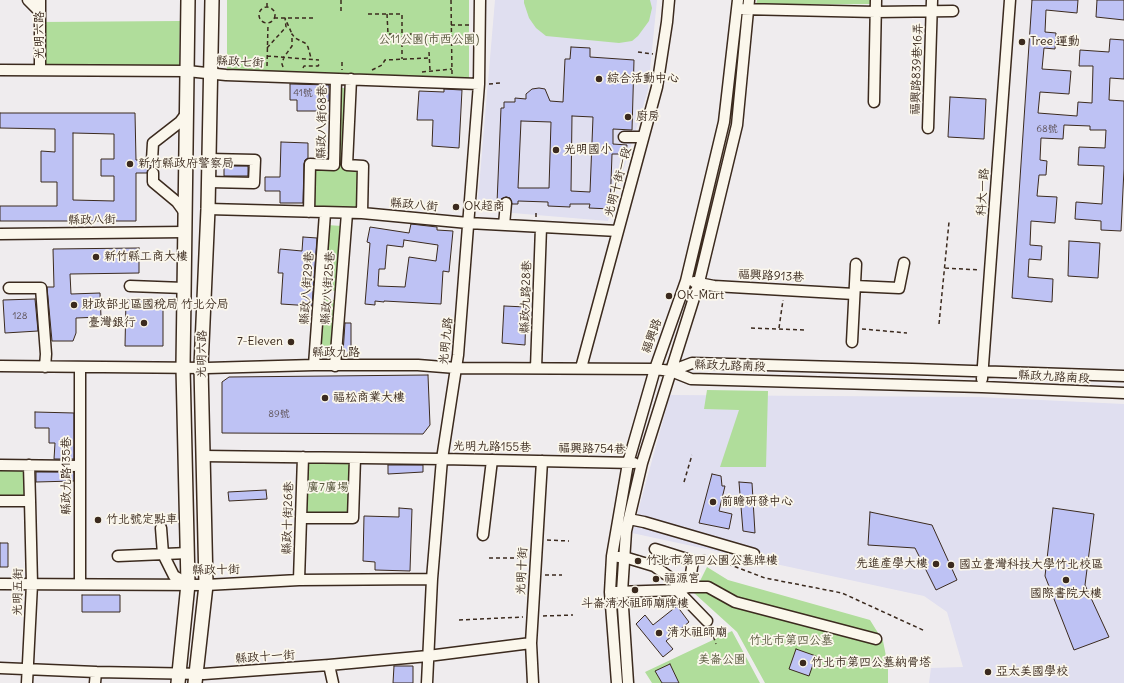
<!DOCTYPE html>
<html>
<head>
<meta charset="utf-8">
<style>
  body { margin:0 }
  canvas { display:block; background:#efecee }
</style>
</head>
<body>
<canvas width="1124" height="683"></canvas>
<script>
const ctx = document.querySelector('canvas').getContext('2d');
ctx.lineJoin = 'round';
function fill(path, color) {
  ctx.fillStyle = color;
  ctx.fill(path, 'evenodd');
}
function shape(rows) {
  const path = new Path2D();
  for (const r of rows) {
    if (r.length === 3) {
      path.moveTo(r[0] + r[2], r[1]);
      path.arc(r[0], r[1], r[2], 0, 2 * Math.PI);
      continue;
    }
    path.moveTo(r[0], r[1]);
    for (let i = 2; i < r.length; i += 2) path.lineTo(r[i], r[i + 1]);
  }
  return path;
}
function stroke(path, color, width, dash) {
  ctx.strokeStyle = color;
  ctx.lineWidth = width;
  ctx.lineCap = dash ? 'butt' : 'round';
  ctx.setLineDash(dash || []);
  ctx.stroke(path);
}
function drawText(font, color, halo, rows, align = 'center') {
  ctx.font = font + ' Delius,"LXGW WenKai TC",sans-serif';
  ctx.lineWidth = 3.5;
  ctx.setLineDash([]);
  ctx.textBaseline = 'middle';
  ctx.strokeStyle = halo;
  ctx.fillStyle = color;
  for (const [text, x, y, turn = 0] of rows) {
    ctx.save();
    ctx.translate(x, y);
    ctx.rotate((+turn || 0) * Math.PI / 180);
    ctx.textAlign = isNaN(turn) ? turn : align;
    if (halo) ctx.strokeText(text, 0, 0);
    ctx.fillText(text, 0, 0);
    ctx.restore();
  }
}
fill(shape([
  [495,0,657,0,648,90,608,221,477,210],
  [670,395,979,397,1124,404,1124,683,929,683,931,668,963,667,947,612,924,596,632,533]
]), '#e0dff0');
fill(shape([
  [227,0,469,0,469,81,227,72],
  [524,0,650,0,652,8,649,21,638,36,632,41,619,43,546,36,536,28,529,18,524,3],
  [757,0,870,0,870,4,756,5],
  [180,21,179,71,40,70,40,22],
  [339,88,348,88,345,169,358,170,357,210,312,208,314,169,336,170],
  [327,225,342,226,337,291,322,290],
  [322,299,334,300,331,354,319,353],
  [707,390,768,391,766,467,720,467,739,410,704,409],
  [303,457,355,458,353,518,302,518],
  [0,465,29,465,30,501,0,501],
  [707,567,728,580,870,620,883,641,888,666,888,683,765,683,737,632,694,593],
  [732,631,760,683,652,683,645,672]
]), '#b0dd9b');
const building = shape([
  [1032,0,1078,0,1077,13,1046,10,1045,32,1056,33,1055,49,1044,48,1042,69,1071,71,1069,94,1040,92,1038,113,1077,116,1078,102,1092,103,1093,66,1079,66,1080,50,1109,52,1110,39,1124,40,1124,79,1110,78,1109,100,1124,101,1124,169,1121,231,1101,230,1101,221,1075,219,1076,202,1102,204,1104,166,1078,165,1079,147,1105,148,1106,130,1090,130,1090,126,1064,125,1063,139,1041,138,1040,160,1047,161,1046,175,1039,175,1037,196,1057,197,1055,223,1031,221,1030,245,1042,246,1041,260,1029,259,1028,277,1053,279,1052,302,1012,298,1032,0],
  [1097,0,1124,0,1124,20,1096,17,1097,0],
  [571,47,590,48,590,57,634,60,632,130,613,129,613,144,627,145,626,154,612,154,610,209,589,208,590,204,570,204,570,207,548,206,548,202,518,201,518,204,512,204,510,198,506,197,501,199,499,203,497,203,501,108,504,108,504,102,515,102,515,98,526,99,526,94,532,89,539,88,545,89,550,101,563,102,565,59,570,59,571,47],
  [572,116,593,117,590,192,571,191,572,116],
  [521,121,551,122,549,188,518,188,521,121],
  [290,84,329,85,329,101,319,100,319,111,297,111,297,100,290,100,290,84],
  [444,89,462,90,459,148,432,146,433,120,417,120,419,91,444,92,444,89],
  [950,97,986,99,984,139,948,137,950,97],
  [0,113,135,113,136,160,146,160,148,165,151,166,155,166,158,162,158,169,153,167,149,168,147,173,136,173,136,221,0,221,0,206,57,206,57,182,41,182,41,151,55,152,55,129,0,128,0,113],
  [73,133,114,134,114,159,101,159,101,176,114,176,114,201,73,200,73,133],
  [281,142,308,143,308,158,305,160,304,164,303,203,280,203,280,191,265,191,265,177,280,177,281,142],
  [224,166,248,166,248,176,224,176,224,166],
  [411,224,437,227,437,230,453,231,449,272,443,271,441,304,384,301,384,302,375,301,375,305,365,304,370,243,367,242,370,227,409,233,411,224],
  [404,240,438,245,436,261,409,257,405,287,378,286,379,269,385,269,387,245,403,247,404,240],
  [303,237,317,238,312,306,281,304,283,273,278,273,280,249,302,251,303,237],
  [1069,241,1100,243,1098,278,1068,276,1069,241],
  [139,248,139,273,70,274,71,294,100,293,101,317,76,318,76,333,73,341,52,341,47,287,54,287,53,249,139,248],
  [35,299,38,331,5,333,3,300,35,299],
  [126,300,163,300,163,346,125,346,126,300],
  [504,306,526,307,525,345,502,343,504,306],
  [345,323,351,323,351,353,343,353,345,323],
  [428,375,430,425,423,434,222,433,222,382,229,377,428,375],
  [35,412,74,413,74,459,54,459,55,443,49,443,49,428,35,428,35,412],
  [388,465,423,465,423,472,388,474,388,465],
  [36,472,74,472,74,481,36,482,36,472],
  [712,474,721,476,722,486,725,486,719,511,732,514,729,529,699,523,712,474],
  [739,482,752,483,755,533,743,531,739,482],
  [266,490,267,499,229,501,228,492,266,490],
  [399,508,412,509,410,571,375,570,375,562,363,561,364,516,399,517,399,508],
  [1053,508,1094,514,1085,585,1109,637,1074,650,1045,576,1053,508],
  [870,512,932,525,957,580,936,590,915,548,868,545,870,512],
  [0,543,8,543,8,567,0,567,0,543],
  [82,595,120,595,120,612,82,612,82,595],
  [677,606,689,622,666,641,673,649,663,657,636,624,645,615,653,625,677,606],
  [796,649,816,656,809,676,789,669,796,649],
  [670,664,679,683,662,683,655,671,670,664],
  [394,666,413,666,413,683,393,683,394,666]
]);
fill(building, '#bec2f4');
stroke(building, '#3b2a1e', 1);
const minor = shape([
  [28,0,40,12],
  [40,0,40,70],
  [742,9,876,12,953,11],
  [0,70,187,71,226,75,479,84],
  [351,79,347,165,363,166,362,213],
  [874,102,876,0],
  [928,128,932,0],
  [624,137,643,137],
  [152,160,153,143,180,122,186,114],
  [153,173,153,182,177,202,185,213],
  [209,182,254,183,255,160,209,159],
  [208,209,362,213,468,223,618,231],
  [309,212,310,164,334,165,336,79],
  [504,225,506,203],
  [0,234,185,232],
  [694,282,714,286,854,294],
  [130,286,184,288],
  [855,286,899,288,904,263],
  [9,288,41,288,46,354,45,367],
  [852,342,856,264],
  [314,365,325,213],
  [0,366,207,368,314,365,418,365,456,368,655,369,671,371,691,379,982,387,1124,393],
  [335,366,347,213],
  [80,367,80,584],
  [536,368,541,227],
  [581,368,657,87,667,22,669,0],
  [671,371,692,363,912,369,1124,376],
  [982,379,1010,0],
  [203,456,442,459,634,463],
  [0,465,80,466],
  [29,465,30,501],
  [0,501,30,501,32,584,27,683],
  [302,518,353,518,355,458],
  [629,519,644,522,754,554],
  [161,528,163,554,174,576,187,583],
  [483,535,492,460],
  [655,549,693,561,689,587,677,590,707,621],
  [118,556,188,553],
  [299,580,303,457],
  [0,584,206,585,299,580,432,579],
  [689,587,708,587,735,602,876,639],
  [616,592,677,590,675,581,654,566,624,557,618,557],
  [329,665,333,683],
  [0,668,96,672,204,674,329,665,428,656,531,643],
  [95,683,96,672],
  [427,683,432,579,442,459,458,355,479,84,480,0],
  [533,683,531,643,542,461],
  [617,683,610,592,612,556,628,463,655,369,686,281,724,122,738,0],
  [628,683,622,592,626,531,642,463,699,282,737,125,749,0]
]);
const major = shape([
  [178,683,188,584,183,367,188,0],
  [195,683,206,585,201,367,208,209,212,0]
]);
stroke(minor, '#3b2a1e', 13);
stroke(major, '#3b2a1e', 16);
stroke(shape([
  [341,0,341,11],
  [451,0,452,74],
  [267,15,8],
  [267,7,267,0],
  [368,14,402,14,402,59],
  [387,14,388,34,412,34],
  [274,18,316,18],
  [451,25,469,25],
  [267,48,286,27,285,18,292,34],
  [429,52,430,70],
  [638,52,653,54],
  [267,56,319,60],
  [342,62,342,70],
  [267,66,268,24],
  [283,67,282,64,284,57,292,46,292,34,295,38,305,43,308,47,311,58],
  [303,68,304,66,318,66,320,63],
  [372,70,382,65,385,60,429,58],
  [422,72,452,69],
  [489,84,500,83],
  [160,167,174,166],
  [536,217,536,213],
  [945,268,980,270],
  [939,324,949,222],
  [751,328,806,330],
  [779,328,783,300],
  [862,329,907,333],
  [684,482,692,455],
  [547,540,569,541],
  [702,556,704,555,765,578,842,593,925,631],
  [489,558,526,558],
  [545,575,562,575],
  [543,616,573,615],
  [459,620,523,617],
  [711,630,716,644]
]), '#3b2a1e', 1.5, [4, 3]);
stroke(minor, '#fbf7ec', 10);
stroke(major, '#fbf7ec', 13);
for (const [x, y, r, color] of [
  [1022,42,4,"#3b2a1e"],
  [599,79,4,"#3b2a1e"],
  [628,117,4,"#3b2a1e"],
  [556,150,4,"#3b2a1e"],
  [130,164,4,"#3b2a1e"],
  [456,207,4,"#3b2a1e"],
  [96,257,4,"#3b2a1e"],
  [669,296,4,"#3b2a1e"],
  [74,305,4,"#3b2a1e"],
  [144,323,4,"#3b2a1e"],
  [291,342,4,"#3b2a1e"],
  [325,398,4,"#3b2a1e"],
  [713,502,4,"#3b2a1e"],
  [98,520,4,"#3b2a1e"],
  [638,561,4,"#3b2a1e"],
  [936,564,4,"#3b2a1e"],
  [951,565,4,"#3b2a1e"],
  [656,579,4,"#3b2a1e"],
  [1066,580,4,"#3b2a1e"],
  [635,590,4,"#3b2a1e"],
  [659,633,4,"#3b2a1e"],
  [803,663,4,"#3b2a1e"],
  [988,672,4,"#3b2a1e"]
]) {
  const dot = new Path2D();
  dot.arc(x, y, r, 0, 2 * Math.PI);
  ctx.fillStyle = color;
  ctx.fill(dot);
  stroke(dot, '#fbf7ec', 1.5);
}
drawText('10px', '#5c5054', null, [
  ["41號",303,93],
  ["68號",1047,129],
  ["128",20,316],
  ["89號",279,414]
]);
drawText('12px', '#3b2a1e', '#fbf7ec', [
  ["光明六路",40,35,-90],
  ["縣政七街",240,62,3],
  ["福興路839巷16弄",917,69,-88],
  ["縣政八街68巷",322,122,-89],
  ["光明十街一段",618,182,-75],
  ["科大一路",983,192,-86],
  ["縣政八街",414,205,5],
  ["縣政八街",92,220,-1],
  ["福興路913巷",771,276,3],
  ["縣政八街29巷",307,288,-86],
  ["縣政八街25巷",328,288,-86],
  ["縣政九路28巷",526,297,-88],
  ["福興路",652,336,-70],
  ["光明九路",446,341,-84],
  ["縣政九路",336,353],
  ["光明六路",202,354,-89],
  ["縣政九路南段",730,366,2],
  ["縣政九路南段",1054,377,3],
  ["光明九路155巷",492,447,1],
  ["福興路754巷",592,449,1],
  ["縣政九路135巷",67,476,-90],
  ["縣政十街26巷",288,518,-88],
  ["縣政十街",216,570,-1],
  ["光明十街",522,571,-87],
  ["光明五街",18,592,-89],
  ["縣政十一街",265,657,-4]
]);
drawText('12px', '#58573d', '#fbf7ec', [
  ["公11公園(市西公園)",429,40],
  ["廣7廣場",328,488],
  ["竹北市第四公墓",791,641],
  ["美崙公園",722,660]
]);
drawText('12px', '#3b2a1e', '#fbf7ec', [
  ["Tree 運動",1030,42],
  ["綜合活動中心",607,79],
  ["廚房",636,117],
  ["光明國小",564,150],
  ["新竹縣政府警察局",138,164],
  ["OK超商",464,207],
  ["新竹縣工商大樓",104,257],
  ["OK-Mart",677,296],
  ["財政部北區國稅局 竹北分局",82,305],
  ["臺灣銀行",136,323,"right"],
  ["7-Eleven",283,342,"right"],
  ["福松商業大樓",333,398],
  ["前瞻研發中心",721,502],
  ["竹北號定點車",106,520],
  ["竹北市第四公園公墓牌樓",646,561],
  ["先進產學大樓",928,564,"right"],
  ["國立臺灣科技大學竹北校區",959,565],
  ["福源宮",664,579],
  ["國際書院大樓",1066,594,"center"],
  ["斗崙清水祖師廟牌樓",635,604,"center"],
  ["清水祖師廟",667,633],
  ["竹北市第四公墓納骨塔",811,663],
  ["亞太美國學校",996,672]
], 'left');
</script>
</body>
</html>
